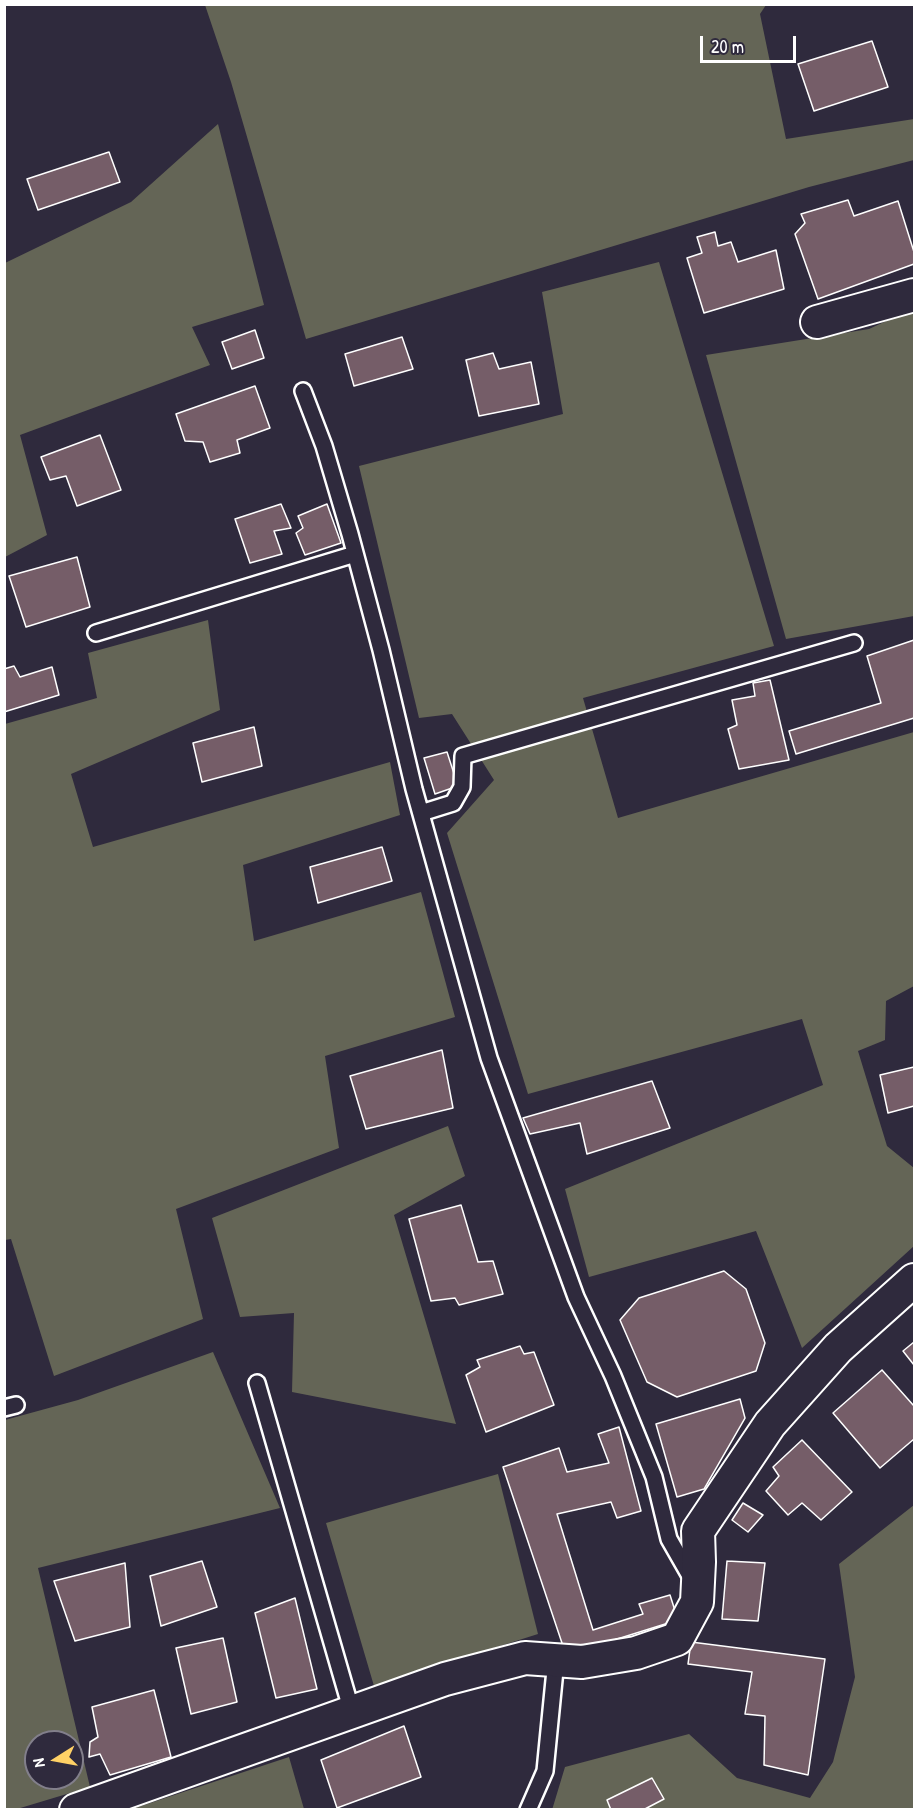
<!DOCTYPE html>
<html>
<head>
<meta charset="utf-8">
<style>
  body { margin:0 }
  #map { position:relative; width:919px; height:1814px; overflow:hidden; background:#2f2a3d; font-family:"Patrick Hand",sans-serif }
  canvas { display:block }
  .frame { position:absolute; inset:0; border:6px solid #fff; pointer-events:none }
  .north { position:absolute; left:24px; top:1730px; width:60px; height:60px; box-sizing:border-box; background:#2f2a3d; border:2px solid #827f8b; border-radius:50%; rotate:259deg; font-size:16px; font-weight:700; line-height:24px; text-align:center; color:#fff }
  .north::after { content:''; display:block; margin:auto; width:21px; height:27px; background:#ffd166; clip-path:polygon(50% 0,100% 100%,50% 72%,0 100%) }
  .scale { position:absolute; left:700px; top:36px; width:96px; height:27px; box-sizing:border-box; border:3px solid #fff; border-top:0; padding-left:8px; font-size:18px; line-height:21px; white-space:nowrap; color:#fff; -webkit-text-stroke:4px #2f2a3d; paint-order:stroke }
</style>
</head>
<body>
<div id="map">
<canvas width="919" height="1814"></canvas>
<div class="frame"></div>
<div class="north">N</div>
<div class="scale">20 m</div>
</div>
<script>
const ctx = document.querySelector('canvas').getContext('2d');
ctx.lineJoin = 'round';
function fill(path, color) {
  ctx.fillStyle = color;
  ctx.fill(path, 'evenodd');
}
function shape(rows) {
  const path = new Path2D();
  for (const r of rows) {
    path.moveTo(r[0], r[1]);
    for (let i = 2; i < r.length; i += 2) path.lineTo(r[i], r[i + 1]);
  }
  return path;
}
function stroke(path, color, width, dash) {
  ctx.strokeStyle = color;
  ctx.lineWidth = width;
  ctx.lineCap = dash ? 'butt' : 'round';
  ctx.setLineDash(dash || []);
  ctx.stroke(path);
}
fill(shape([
  [205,5,766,5,760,14,786,139,914,119,914,160,809,187,306,339,231,82],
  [218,124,264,305,192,327,210,365,20,435,47,535,5,557,5,263,131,202],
  [659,262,774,646,583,698,618,818,914,732,914,986,886,1001,885,1040,858,1051,887,1146,914,1168,914,1246,802,1348,756,1231,589,1277,565,1189,823,1085,802,1019,528,1094,447,833,494,780,452,714,419,718,359,466,563,414,542,292],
  [914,308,914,616,786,639,706,355,869,329],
  [208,620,220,710,71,774,93,847,390,762,400,815,243,865,254,941,421,892,455,1017,325,1056,339,1148,176,1209,203,1319,54,1376,11,1239,5,1240,5,724,97,698,88,653],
  [448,1126,465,1176,394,1215,456,1424,292,1392,294,1313,240,1317,212,1218],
  [213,1352,280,1508,38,1568,90,1787,17,1809,5,1809,5,1420,78,1400],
  [36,1742,72,1742,72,1778,36,1778],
  [498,1474,538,1634,374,1686,326,1523],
  [914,1505,914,1809,552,1810,565,1767,689,1734,737,1778,810,1798,833,1762,855,1677,839,1564],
  [289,1757,304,1809,132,1809]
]), '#646556');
const building = shape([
  [872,41,888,87,814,111,798,64,872,41],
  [109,152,120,182,38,210,27,179,109,152],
  [848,200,854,216,898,201,914,252,914,264,818,299,795,234,805,223,801,214,848,200],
  [715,232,718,246,731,242,738,262,776,250,784,289,704,313,687,258,702,253,697,237,715,232],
  [255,330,264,358,232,369,222,342,255,330],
  [402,337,413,369,354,386,345,354,402,337],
  [493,353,499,369,531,362,539,404,479,416,466,360,493,353],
  [255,386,270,428,237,440,240,453,210,462,203,442,185,441,176,414,255,386],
  [100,435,121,490,77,506,66,476,50,480,41,457,100,435],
  [281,504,291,528,274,531,282,554,250,563,235,519,281,504],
  [327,504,341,543,305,555,296,533,303,528,298,516,327,504],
  [77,557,90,607,26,627,9,576,77,557],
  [914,640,914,718,796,754,789,731,881,703,867,656,914,640],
  [14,666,20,677,52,667,59,695,4,712,4,669,14,666],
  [770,680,789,760,739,769,728,729,737,725,732,700,755,696,753,683,770,680],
  [254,727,262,766,202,782,193,743,254,727],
  [447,752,458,786,435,794,424,758,447,752],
  [382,847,392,881,318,903,310,867,382,847],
  [442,1050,453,1108,366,1129,350,1076,442,1050],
  [914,1067,914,1106,888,1113,880,1075,914,1067],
  [652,1081,670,1128,587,1154,580,1123,530,1134,523,1118,652,1081],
  [461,1205,478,1262,493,1261,503,1294,459,1305,455,1298,431,1301,409,1219,461,1205],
  [724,1271,746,1289,765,1343,756,1371,677,1397,647,1382,620,1320,639,1298,724,1271],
  [914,1342,914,1365,903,1351,914,1342],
  [520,1346,524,1354,534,1352,554,1405,486,1432,466,1375,480,1367,477,1360,520,1346],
  [882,1370,914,1406,914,1439,880,1468,833,1413,882,1370],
  [740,1399,745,1418,704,1489,677,1497,656,1424,740,1399],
  [619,1427,641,1511,617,1518,611,1502,557,1514,593,1630,643,1614,639,1604,670,1595,678,1620,566,1655,503,1467,559,1448,567,1472,609,1463,598,1434,619,1427],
  [802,1440,852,1492,821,1520,802,1503,788,1515,766,1491,779,1476,773,1467,802,1440],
  [743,1503,763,1515,748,1532,732,1520,743,1503],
  [202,1561,217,1607,161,1626,150,1576,202,1561],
  [727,1561,765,1563,758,1621,722,1619,727,1561],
  [125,1563,130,1627,75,1641,54,1581,125,1563],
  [295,1598,317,1689,276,1698,255,1613,295,1598],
  [223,1638,237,1702,191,1714,176,1648,223,1638],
  [691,1642,825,1659,808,1775,764,1765,765,1716,745,1714,752,1672,688,1664,691,1642],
  [154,1690,171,1757,110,1775,100,1754,89,1757,90,1742,98,1737,92,1707,154,1690],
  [404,1726,421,1777,337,1808,321,1760,404,1726],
  [652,1778,664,1799,643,1810,611,1810,607,1800,652,1778]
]);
fill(building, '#755d68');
stroke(building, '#fff', 1.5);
const service = shape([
  [303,391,324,446,350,534,381,650,414,789,489,1058,576,1297,613,1376,654,1477,669,1539,693,1581],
  [96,633,355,554],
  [421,813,453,803,462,787,463,756,854,643],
  [257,1383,352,1712],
  [4,1408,16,1405],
  [528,1810,545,1771,556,1660]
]);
const minor = shape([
  [817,322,914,295],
  [76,1810,445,1679,525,1658,582,1662,636,1653,677,1639,697,1602,699,1562,698,1531,770,1424,838,1348,914,1280]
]);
stroke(service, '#fff', 20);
stroke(minor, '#fff', 36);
stroke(service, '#2f2a3d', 15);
stroke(minor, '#2f2a3d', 32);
</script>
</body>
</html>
